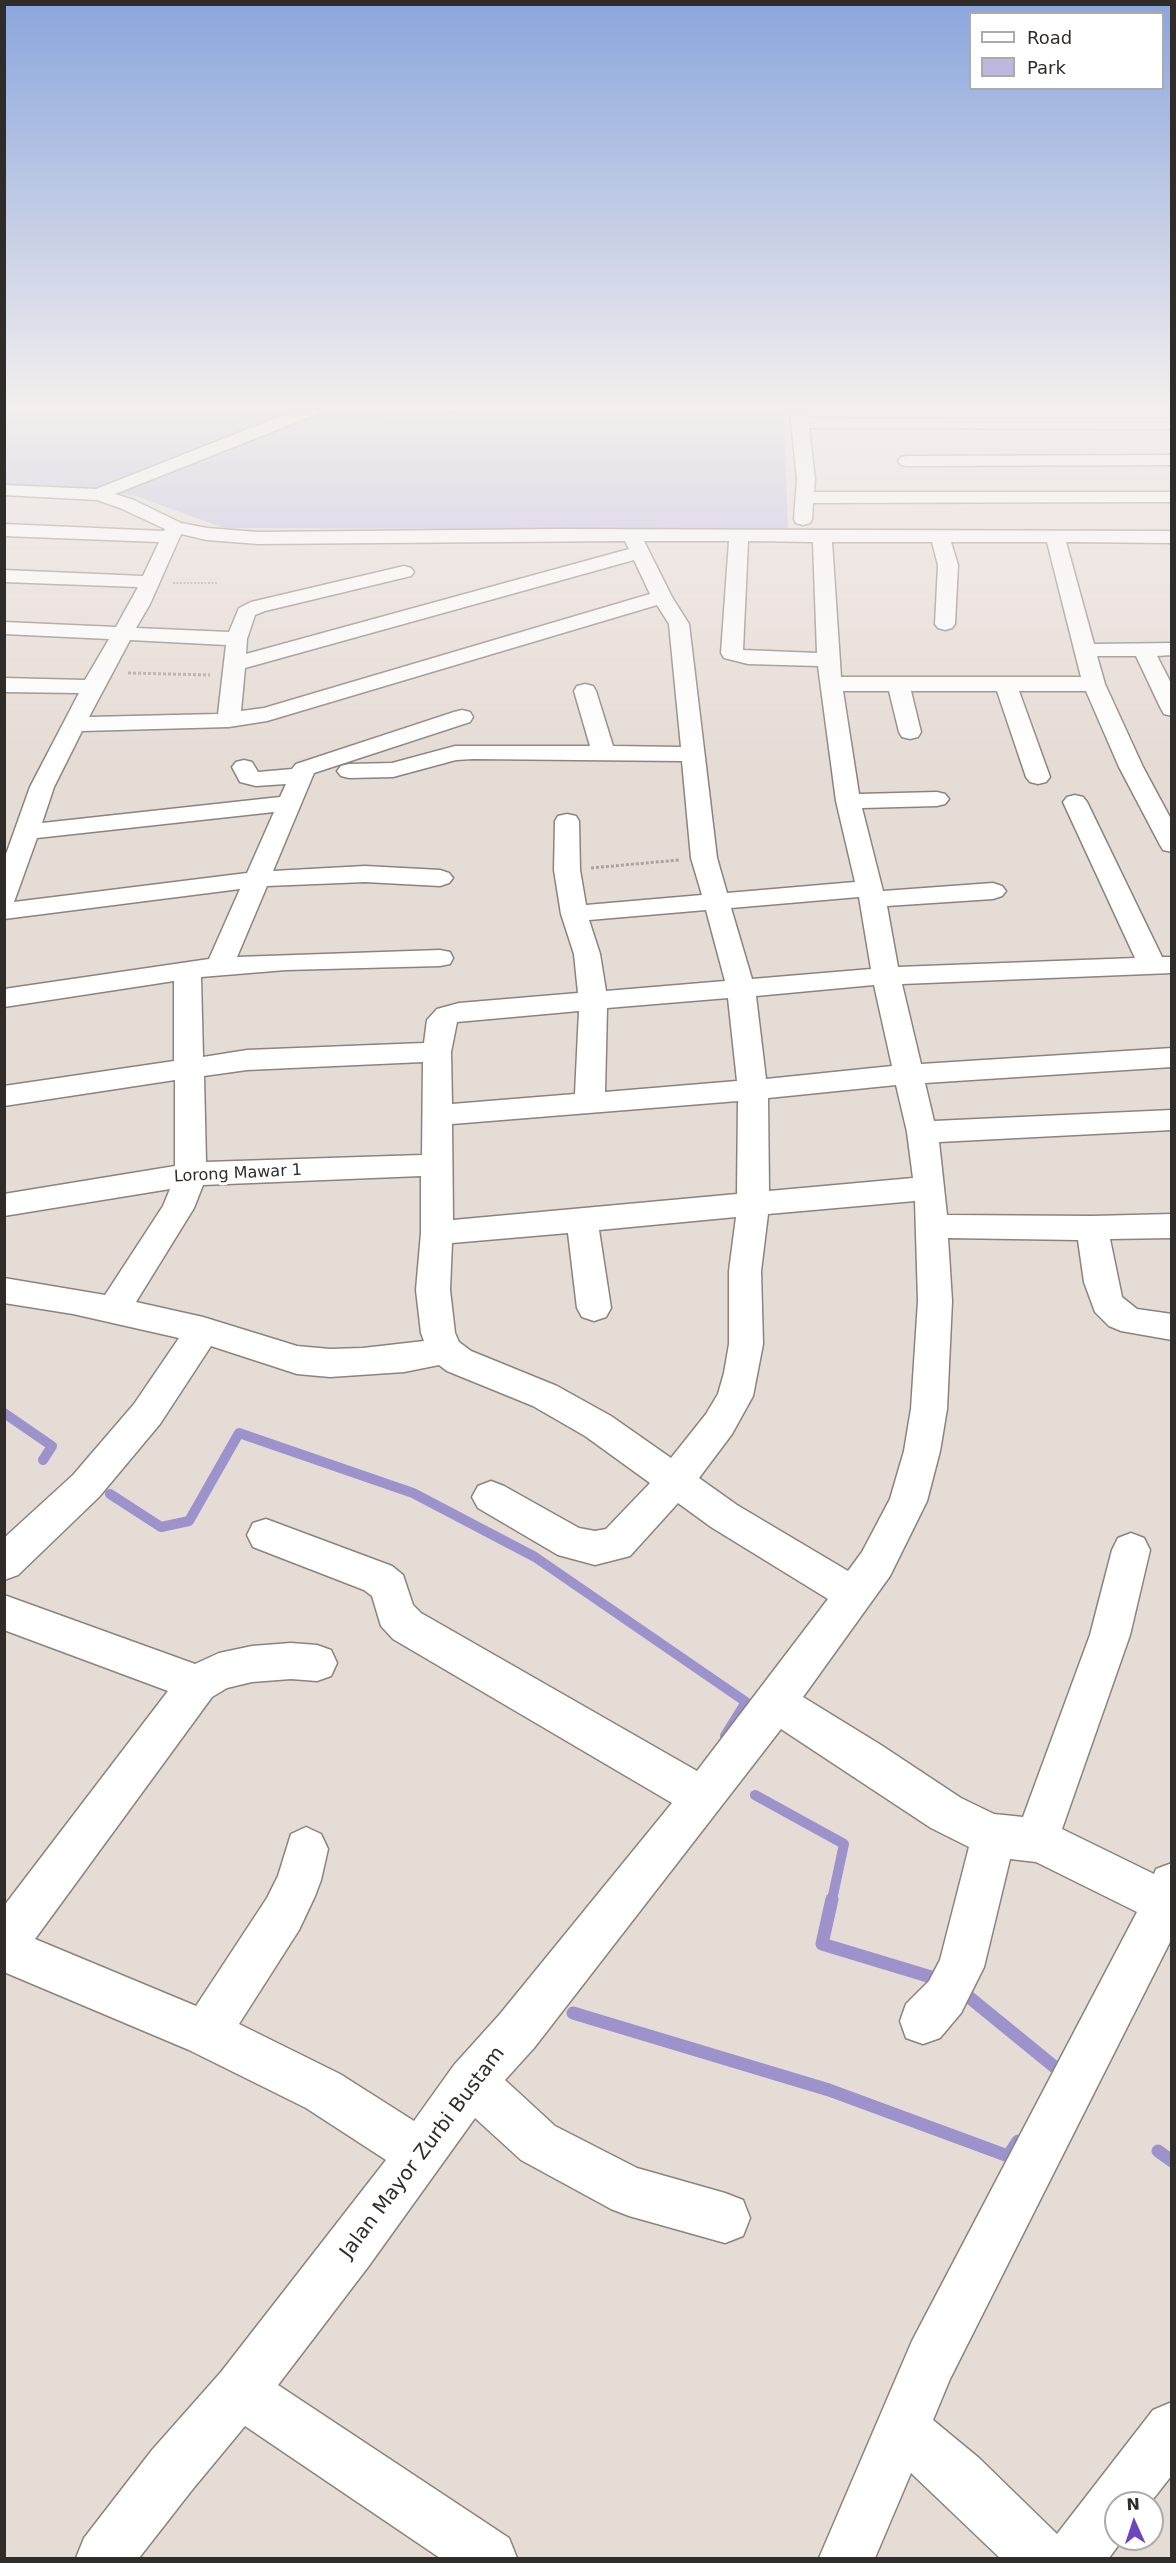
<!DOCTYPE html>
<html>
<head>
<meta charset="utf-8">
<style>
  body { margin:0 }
  #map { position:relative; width:1176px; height:2563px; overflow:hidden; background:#e6dcd6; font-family:"DejaVu Sans",sans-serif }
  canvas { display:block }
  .frame { position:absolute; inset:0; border:6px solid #302c2a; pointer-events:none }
  .legend { position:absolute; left:969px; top:12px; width:195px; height:78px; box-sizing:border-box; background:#fff; border:2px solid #acabaa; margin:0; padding:8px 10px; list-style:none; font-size:18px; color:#302c2a }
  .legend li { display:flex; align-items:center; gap:12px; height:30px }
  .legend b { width:30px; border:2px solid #acabaa }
  .north { position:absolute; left:1104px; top:2491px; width:60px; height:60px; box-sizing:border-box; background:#fff; border:2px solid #acabaa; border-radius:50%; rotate:357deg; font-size:16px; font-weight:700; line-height:24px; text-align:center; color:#302c2a }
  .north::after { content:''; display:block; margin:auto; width:21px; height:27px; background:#6b46be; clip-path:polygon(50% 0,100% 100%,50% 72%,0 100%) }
</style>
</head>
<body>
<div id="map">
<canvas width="1176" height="2563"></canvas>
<div class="frame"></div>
<ul class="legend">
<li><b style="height:8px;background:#fff"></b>Road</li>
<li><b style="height:16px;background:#beb7df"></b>Park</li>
</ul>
<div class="north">N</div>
</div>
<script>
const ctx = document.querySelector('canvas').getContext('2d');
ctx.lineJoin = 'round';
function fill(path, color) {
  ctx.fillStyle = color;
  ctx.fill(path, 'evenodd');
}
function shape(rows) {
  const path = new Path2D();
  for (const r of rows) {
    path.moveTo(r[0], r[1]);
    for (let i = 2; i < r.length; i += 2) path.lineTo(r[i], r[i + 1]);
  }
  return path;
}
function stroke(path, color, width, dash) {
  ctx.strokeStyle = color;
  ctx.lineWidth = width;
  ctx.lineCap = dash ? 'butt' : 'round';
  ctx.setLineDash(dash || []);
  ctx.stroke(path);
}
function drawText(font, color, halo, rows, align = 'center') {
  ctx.font = font + ' "DejaVu Sans",sans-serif';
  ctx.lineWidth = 6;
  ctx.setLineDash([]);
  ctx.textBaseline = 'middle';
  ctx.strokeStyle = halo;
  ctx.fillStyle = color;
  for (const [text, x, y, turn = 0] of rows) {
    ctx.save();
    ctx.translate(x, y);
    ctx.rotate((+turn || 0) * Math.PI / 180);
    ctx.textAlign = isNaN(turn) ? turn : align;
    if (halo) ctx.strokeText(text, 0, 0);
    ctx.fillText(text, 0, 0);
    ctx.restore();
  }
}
fill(shape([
  [4,410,784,410,788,530,224,528,133,495,5,486]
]), '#beb7df');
stroke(shape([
  [232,410,257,418],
  [321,417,471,411]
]), '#9d92cc', 4.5);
stroke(shape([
  [4,1413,52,1446,43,1460],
  [110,1494,161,1527,189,1521,239,1433,413,1493,535,1557,746,1702,725,1736],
  [755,1795,844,1844,832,1900]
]), '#9d92cc', 10);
stroke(shape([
  [832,1899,822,1944,941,1980],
  [964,1993,1062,2073,1061,2075],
  [573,2013,829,2090,1008,2156,1018,2141],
  [1158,2151,1172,2161]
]), '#9d92cc', 13);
const minor = shape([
  [296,410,319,410,317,414,115,494,134,500,181,523,207,528,258,532,557,529,1172,531,1172,543,1066,542,1094,644,1172,643,1172,655,1157,656,1172,685,1172,716,1164,714,1161,709,1136,656,1097,656,1105,684,1143,767,1172,821,1172,852,1163,850,1160,845,1119,767,1086,691,1019,691,1050,777,1046,782,1038,784,1030,782,1026,777,997,691,911,691,921,732,918,737,910,739,902,737,899,732,889,691,843,691,859,794,937,792,945,794,949,799,945,804,937,806,862,808,883,891,993,883,1002,886,1006,891,1002,896,993,899,887,906,898,967,1135,958,1063,802,1067,797,1075,795,1083,797,1087,802,1162,957,1172,957,1172,973,902,984,921,1064,1172,1048,1172,1067,925,1083,934,1121,1172,1110,1172,1130,939,1142,947,1215,1092,1216,1172,1214,1172,1238,1110,1239,1122,1297,1137,1309,1172,1314,1172,1340,1121,1331,1109,1326,1095,1312,1084,1282,1078,1240,948,1238,952,1301,947,1409,940,1451,927,1501,890,1576,803,1697,881,1745,961,1798,994,1814,1023,1817,1090,1635,1112,1550,1118,1538,1131,1533,1144,1538,1150,1550,1130,1635,1062,1829,1154,1874,1156,1869,1172,1863,1172,1938,950,2379,933,2420,979,2458,1057,2534,1153,2410,1172,2402,1172,2475,1150,2503,1116,2503,1116,2539,1123,2539,1109,2558,1000,2558,911,2473,875,2558,819,2558,912,2341,1137,1912,1036,1862,1010,1859,984,1967,961,2013,940,2038,923,2044,906,2038,900,2021,906,2004,929,1981,940,1960,969,1847,931,1828,781,1729,534,2048,505,2080,555,2126,637,2168,725,2193,743,2200,750,2218,743,2236,725,2243,629,2216,611,2209,521,2160,475,2118,368,2267,278,2385,509,2538,517,2558,440,2558,245,2426,192,2490,139,2558,76,2558,84,2538,152,2450,221,2372,386,2160,306,2108,189,2050,4,1972,4,1906,168,1691,4,1630,4,1595,195,1664,219,1653,252,1646,291,1643,317,1645,331,1650,337,1663,331,1676,317,1681,291,1679,252,1682,227,1688,212,1697,35,1939,196,2006,267,1898,278,1876,291,1834,306,1827,321,1834,328,1849,321,1880,315,1896,299,1930,239,2024,340,2074,414,2121,454,2065,500,2014,672,1803,393,1639,381,1626,372,1596,364,1590,253,1547,247,1535,253,1523,266,1519,392,1566,403,1575,413,1605,421,1613,697,1771,828,1599,711,1527,678,1503,630,1556,595,1565,558,1555,478,1508,472,1497,478,1486,491,1481,504,1486,579,1528,595,1531,606,1529,650,1483,585,1436,533,1406,447,1371,439,1365,404,1372,330,1377,297,1374,211,1346,160,1424,99,1497,18,1575,4,1580,4,1538,73,1475,134,1404,179,1338,73,1314,4,1303,4,1278,105,1295,163,1206,170,1189,4,1216,4,1194,175,1166,175,1080,4,1106,4,1086,174,1061,174,981,4,1007,4,989,209,959,240,889,4,919,4,860,30,787,79,693,4,692,4,678,85,680,109,639,4,634,4,622,116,627,138,587,4,582,4,570,143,576,159,542,4,536,4,524,164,531,165,529,120,508,97,500,4,495,4,485,96,489,296,410],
  [181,534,207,540,258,544,625,541,629,549,246,654,247,639,255,615,265,611,411,576,414,572,411,568,404,566,251,602,239,608,229,632,136,628,150,604,181,534],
  [644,541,729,541,721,653,724,658,748,664,818,666,836,801,855,882,727,893,717,858,689,624,672,597,644,541],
  [748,541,813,542,817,653,743,650,748,541],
  [832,542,932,542,938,565,935,624,938,628,945,630,952,628,955,624,958,565,951,542,1047,542,1081,677,841,677,832,542],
  [634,560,650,594,264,708,241,711,245,668,634,560],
  [657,605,669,624,681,747,613,746,596,691,593,686,585,684,577,686,574,691,590,746,455,746,392,763,349,764,341,766,337,771,341,776,349,778,393,777,456,760,473,759,682,761,691,858,702,895,586,905,580,870,579,821,576,816,567,814,558,816,555,821,554,870,561,914,574,954,578,993,459,1003,437,1009,427,1020,424,1043,247,1050,203,1057,201,977,286,970,440,966,450,964,453,958,450,952,440,950,237,957,267,886,365,882,440,886,449,883,453,878,449,873,440,870,365,866,273,871,314,773,470,722,473,717,470,712,462,710,454,712,296,764,292,769,258,772,252,762,244,760,236,762,232,767,240,782,256,786,286,784,280,797,42,823,54,787,82,731,229,727,267,721,657,605],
  [130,640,226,645,218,714,89,717,130,640],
  [274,812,247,873,14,902,37,838,274,812],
  [859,897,871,969,752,979,731,908,859,897],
  [706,910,725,981,606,991,600,954,589,920,706,910],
  [874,985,892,1066,766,1079,756,996,874,985],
  [728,998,737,1081,605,1092,607,1008,728,998],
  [579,1011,575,1094,452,1104,451,1052,457,1022,579,1011],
  [423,1062,422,1155,206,1162,204,1076,247,1070,423,1062],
  [896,1085,907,1132,913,1178,769,1191,768,1098,896,1085],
  [738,1101,737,1194,453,1220,452,1124,738,1101],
  [421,1176,421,1233,416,1290,421,1333,424,1341,363,1348,330,1349,297,1346,203,1317,136,1302,194,1208,203,1185,421,1176],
  [915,1201,918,1301,911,1409,904,1451,890,1499,862,1552,848,1571,737,1505,699,1478,732,1434,753,1396,763,1344,761,1271,768,1214,915,1201],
  [736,1217,729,1271,729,1344,724,1373,718,1394,706,1414,671,1458,611,1416,557,1386,471,1351,459,1342,455,1333,450,1290,452,1243,568,1233,577,1308,582,1317,594,1321,606,1317,611,1308,599,1230,736,1217],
  [790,410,806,410,807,418,1172,419,1172,429,809,428,815,479,814,492,1172,492,1172,502,813,503,812,519,810,523,803,525,796,523,794,519,797,479,790,410],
  [1172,455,1172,465,907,466,901,465,898,461,901,457,907,456,1172,455]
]);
stroke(minor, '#8c837d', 3);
stroke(shape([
  [173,583,217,583]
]), '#aba39f', 2, [2, 1.5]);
stroke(shape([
  [128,673,210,675],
  [591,868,679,860]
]), '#aba39f', 3, [3, 2]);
fill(minor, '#fff');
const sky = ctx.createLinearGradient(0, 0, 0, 769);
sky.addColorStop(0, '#8aa6dd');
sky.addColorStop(0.53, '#f4efed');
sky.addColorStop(1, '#f4efed00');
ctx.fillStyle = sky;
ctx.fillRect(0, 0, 1176, 769);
drawText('16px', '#302c2a', '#fff', [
  ["Lorong Mawar 1",238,1174,-3]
]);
drawText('20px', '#302c2a', '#fff', [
  ["Jalan Mayor Zurbi Bustam",423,2153,-53]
]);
</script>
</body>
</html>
